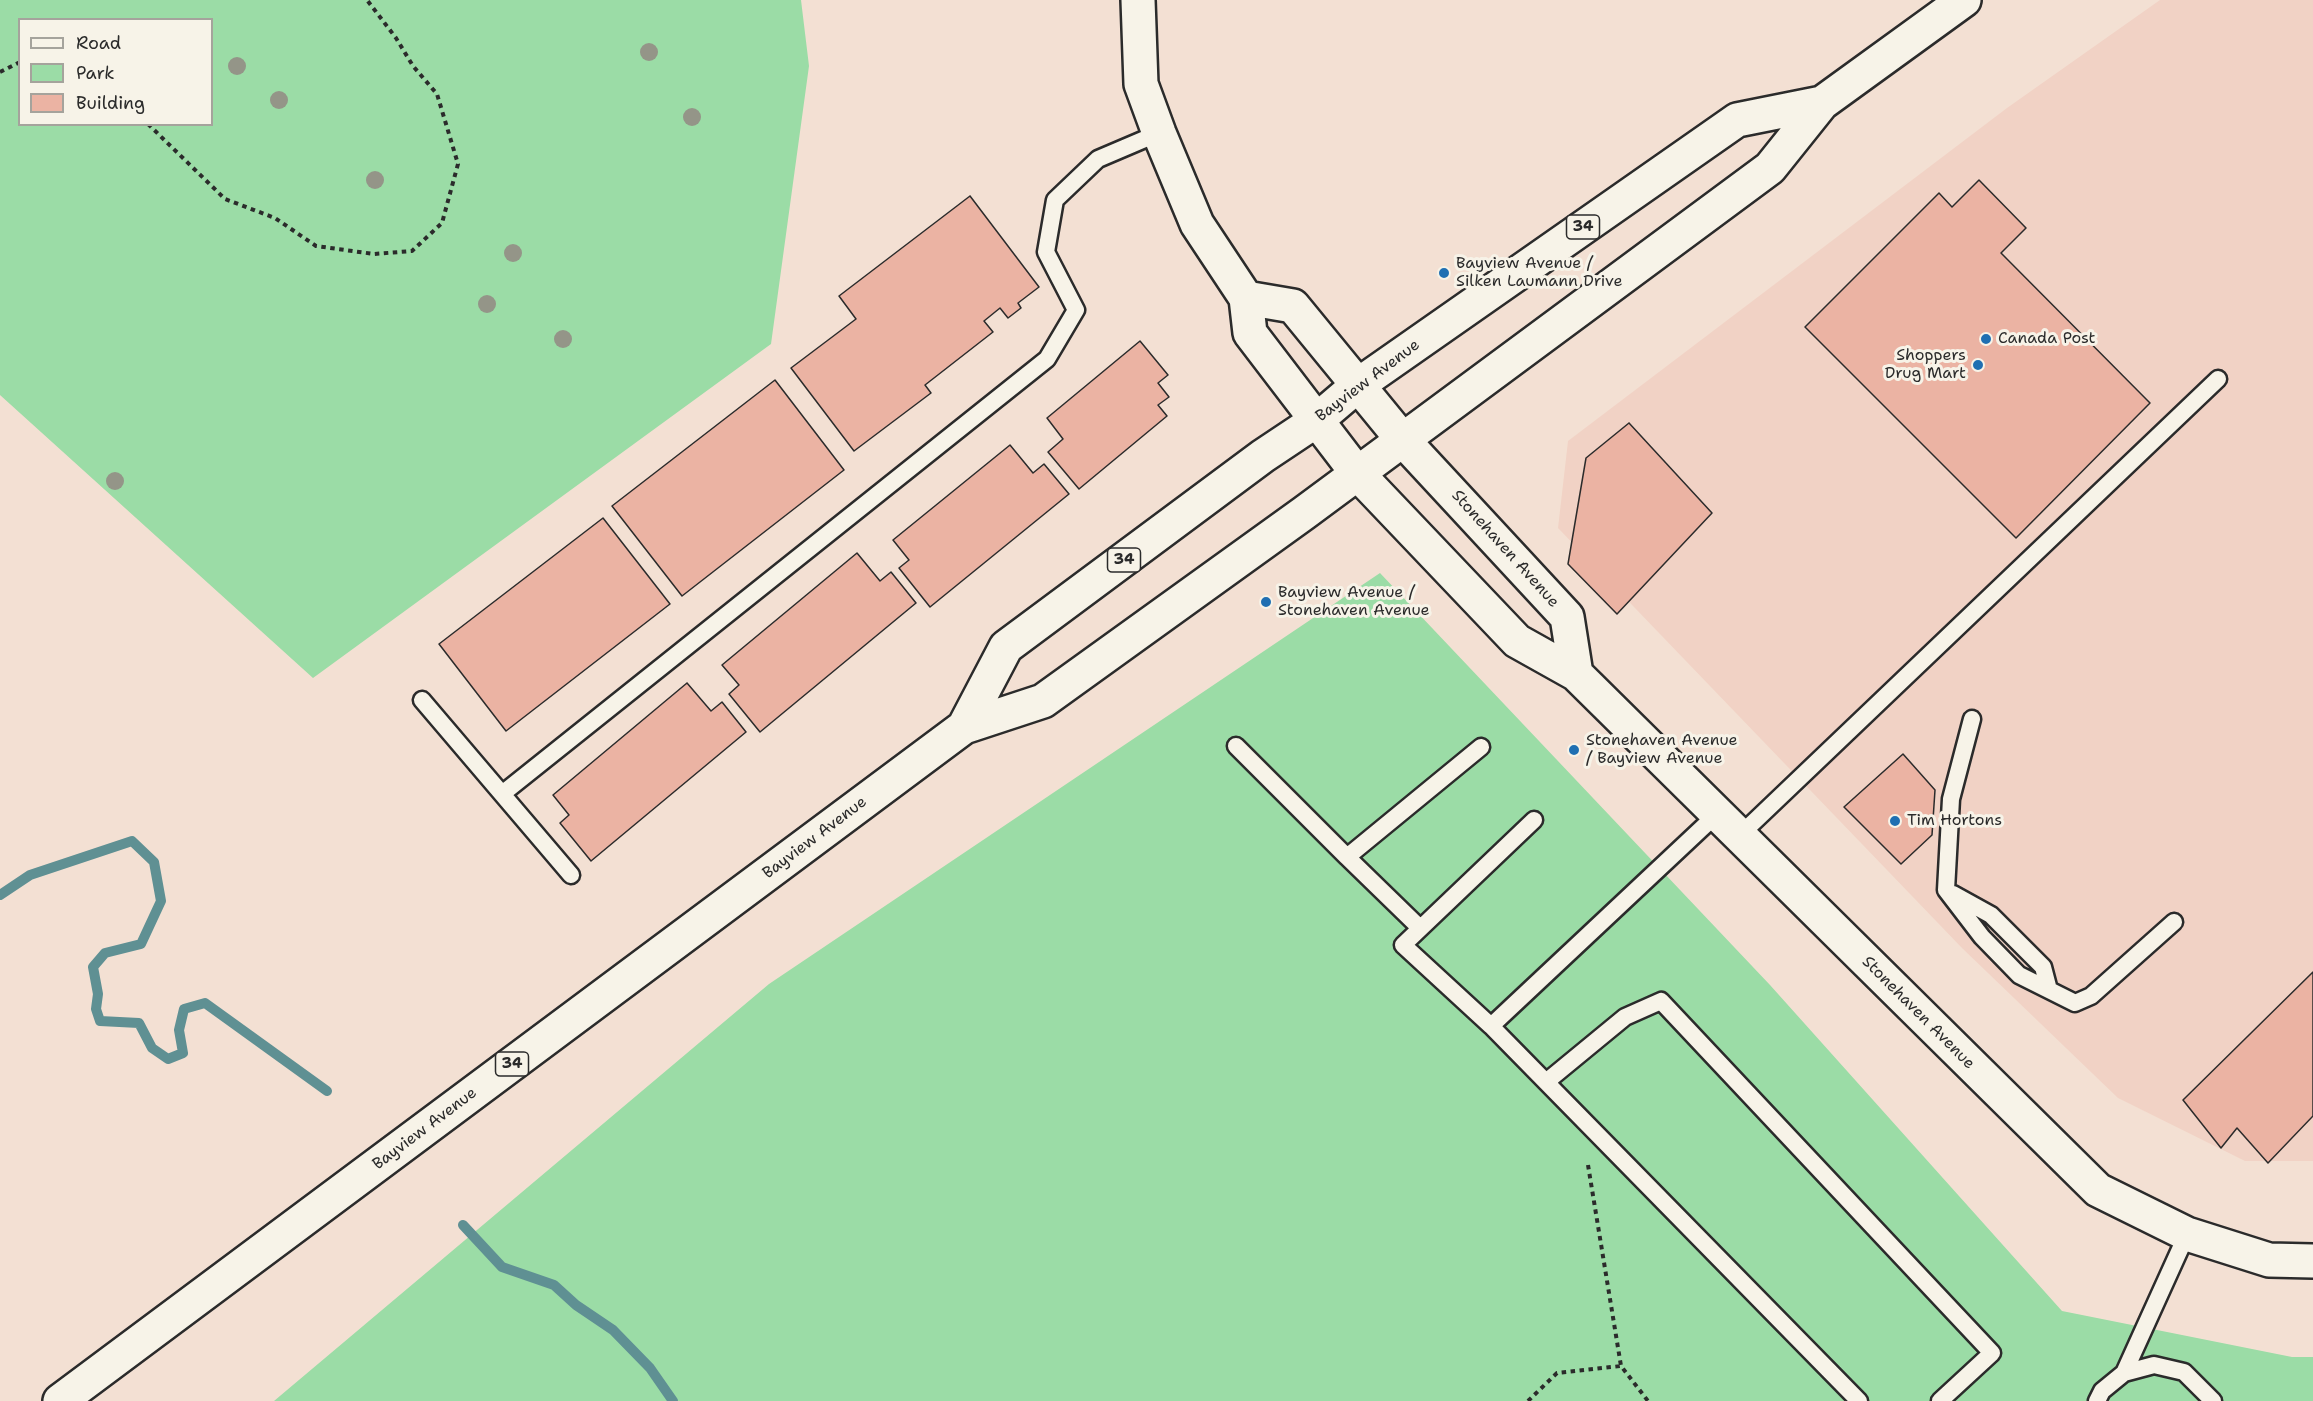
<!DOCTYPE html>
<html>
<head>
<meta charset="utf-8">
<style>
  body { margin:0 }
  #map { position:relative; width:2313px; height:1401px; overflow:hidden; background:#f3e0d3; font-family:"Shantell Sans",sans-serif }
  canvas { display:block }
  .legend { position:absolute; left:18px; top:18px; width:195px; height:108px; box-sizing:border-box; background:#f7f3e8; border:2px solid #a5a39c; margin:0; padding:8px 10px; list-style:none; font-size:18px; color:#2b2b2b }
  .legend li { display:flex; align-items:center; gap:12px; height:30px }
  .legend b { width:30px; border:2px solid #a5a39c }
</style>
</head>
<body>
<div id="map">
<canvas width="2313" height="1401"></canvas>
<ul class="legend">
<li><b style="height:8px;background:#f7f3e8"></b>Road</li>
<li><b style="height:16px;background:#9bdca6"></b>Park</li>
<li><b style="height:16px;background:#ebb3a3"></b>Building</li>
</ul>
</div>
<script>
const ctx = document.querySelector('canvas').getContext('2d');
ctx.lineJoin = 'round';
function fill(path, color) {
  ctx.fillStyle = color;
  ctx.fill(path, 'evenodd');
}
function shape(rows) {
  const path = new Path2D();
  for (const r of rows) {
    path.moveTo(r[0], r[1]);
    for (let i = 2; i < r.length; i += 2) path.lineTo(r[i], r[i + 1]);
  }
  return path;
}
function stroke(path, color, width, dash) {
  ctx.strokeStyle = color;
  ctx.lineWidth = width;
  ctx.lineCap = dash ? 'butt' : 'round';
  ctx.setLineDash(dash || []);
  ctx.stroke(path);
}
function drawText(font, color, halo, rows, align = 'center') {
  ctx.font = font + ' "Shantell Sans",sans-serif';
  ctx.lineWidth = 6;
  ctx.setLineDash([]);
  ctx.textBaseline = 'middle';
  ctx.strokeStyle = halo;
  ctx.fillStyle = color;
  for (const [text, x, y, turn = 0] of rows) {
    ctx.save();
    ctx.translate(x, y);
    ctx.rotate((+turn || 0) * Math.PI / 180);
    ctx.textAlign = isNaN(turn) ? turn : align;
    if (halo) ctx.strokeText(text, 0, 0);
    ctx.fillText(text, 0, 0);
    ctx.restore();
  }
}
fill(shape([
  [2160,0,2313,0,2313,1161,2245,1161,2118,1098,1962,948,1558,528,1568,441,2007,108]
]), '#f1d2c5');
fill(shape([
  [0,0,801,0,809,66,771,344,313,678,0,395],
  [20,20,212,20,212,124,20,124],
  [1380,573,1770,985,2062,1311,2292,1357,2313,1357,2313,1401,274,1401,769,984]
]), '#9bdca6');
stroke(shape([
  [0,895,30,875,132,841,154,862,161,901,141,944,105,953,93,967,98,994,96,1009,100,1021,139,1023,152,1048,168,1059,183,1053,179,1030,184,1009,205,1003,327,1091],
  [463,1225,502,1267,554,1285,576,1305,613,1330,650,1368,673,1401]
]), '#5f9093', 10);
const building = shape([
  [1979,180,2026,228,2001,253,2150,403,2016,538,1805,327,1939,193,1952,207,1979,180],
  [970,196,1039,287,1018,303,1021,308,1008,318,1000,308,984,321,993,332,925,385,931,393,854,451,791,368,856,319,839,296,970,196],
  [1140,341,1168,375,1158,383,1169,397,1158,405,1167,416,1079,489,1048,452,1063,439,1047,418,1140,341],
  [775,380,844,470,682,596,612,506,775,380],
  [1629,423,1712,513,1617,614,1568,564,1586,458,1629,423],
  [1010,445,1033,473,1044,464,1069,494,930,607,899,568,909,560,893,540,1010,445],
  [603,518,670,604,506,731,439,644,603,518],
  [857,553,880,581,891,572,916,603,760,732,729,694,739,685,722,665,857,553],
  [687,683,711,711,722,702,746,732,591,861,560,823,569,815,553,795,687,683],
  [1903,754,1935,790,1932,835,1901,864,1844,807,1903,754],
  [2313,972,2313,1116,2268,1163,2237,1128,2221,1148,2183,1100,2313,972]
]);
fill(building, '#ebb3a3');
stroke(building, '#2b2b2b', 1.5);
const lane = shape([
  [422,700,571,875],
  [1972,719,1951,799,1946,890,1982,937,2019,975,2075,1003,2091,996,2174,922],
  [1236,746,1347,857],
  [502,794,1047,359,1076,310,1046,252,1055,200,1098,159,1159,133],
  [1534,820,1403,945,1491,1026,1859,1401],
  [1739,836,2218,379],
  [1953,894,1991,915,2043,967,2049,990],
  [1420,928,1347,857,1481,747],
  [1491,1026,1717,814],
  [1546,1082,1625,1017,1661,1001,1992,1353,1940,1401],
  [2124,1373,2187,1234],
  [2097,1401,2102,1391,2124,1373,2154,1365,2184,1372,2213,1401]
]);
const street = shape([
  [1138,0,1141,84,1159,133,1197,224,1246,298,1250,333,1357,473],
  [1246,298,1293,306,1402,439]
]);
const secondary = shape([
  [1402,439,1567,617,1576,674],
  [1357,473,1517,641,1576,674,2098,1190,2187,1234,2269,1260,2313,1261]
]);
const primary = shape([
  [964,727,1006,647,1263,456,1317,420,1358,385,1737,120,1822,103],
  [60,1401,964,727,1043,701,1304,513,1770,168,1822,103,1964,0]
]);
stroke(lane, '#2b2b2b', 21);
stroke(street, '#2b2b2b', 38);
stroke(secondary, '#2b2b2b', 38);
stroke(primary, '#2b2b2b', 38);
stroke(shape([
  [0,72,20,62],
  [148,124,225,199,275,218,316,246,374,254,412,251,442,223,458,164,437,94,413,66,396,38,367,0],
  [1588,1165,1621,1366,1648,1401],
  [1528,1401,1557,1373,1621,1366]
]), '#2b2b2b', 4, [4.5, 4.5]);
stroke(lane, '#f7f3e8', 16);
stroke(street, '#f7f3e8', 33);
stroke(secondary, '#f7f3e8', 33);
stroke(primary, '#f7f3e8', 33);
ctx.fillStyle = '#949588';
for (const [x, y] of [
  [649,52],
  [237,66],
  [279,100],
  [692,117],
  [375,180],
  [513,253],
  [487,304],
  [563,339],
  [115,481]
]) {
  ctx.beginPath();
  ctx.arc(x, y, 9, 0, 2 * Math.PI);
  ctx.fill();
}
for (const [x, y, r, color] of [
  [1444,273,6,"#1f6fb2"],
  [1986,339,6,"#1f6fb2"],
  [1978,365,6,"#1f6fb2"],
  [1266,602,6,"#1f6fb2"],
  [1574,750,6,"#1f6fb2"],
  [1895,821,6,"#1f6fb2"]
]) {
  const dot = new Path2D();
  dot.arc(x, y, r, 0, 2 * Math.PI);
  ctx.fillStyle = color;
  ctx.fill(dot);
  stroke(dot, '#f7f3e8', 2);
}
for (const [x, y, w] of [
  [1583,227,33],
  [1124,560,33],
  [512,1064,33]
]) {
  const box = new Path2D();
  box.roundRect(x - w / 2, y - 12, w, 24, 4.5);
  ctx.fillStyle = '#f7f3e8';
  ctx.fill(box);
  stroke(box, '#2b2b2b', 1.5);
}
drawText('bold 15px', '#2b2b2b', null, [
  ["34",1583,227],
  ["34",1124,560],
  ["34",512,1064]
]);
drawText('16px', '#2b2b2b', '#f7f3e8', [
  ["Bayview Avenue /",1456,264],
  ["Silken Laumann Drive",1456,282],
  ["Canada Post",1998,339],
  ["Shoppers",1966,356,"right"],
  ["Drug Mart",1966,374,"right"],
  ["Bayview Avenue /",1278,593],
  ["Stonehaven Avenue",1278,611],
  ["Stonehaven Avenue",1586,741],
  ["/ Bayview Avenue",1586,759],
  ["Tim Hortons",1907,821]
], 'left');
drawText('16px', '#2b2b2b', '#f7f3e8', [
  ["Bayview Avenue",1368,381,-37],
  ["Stonehaven Avenue",1505,549,48],
  ["Bayview Avenue",815,838,-37],
  ["Stonehaven Avenue",1918,1013,45],
  ["Bayview Avenue",425,1129,-37]
]);
</script>
</body>
</html>
